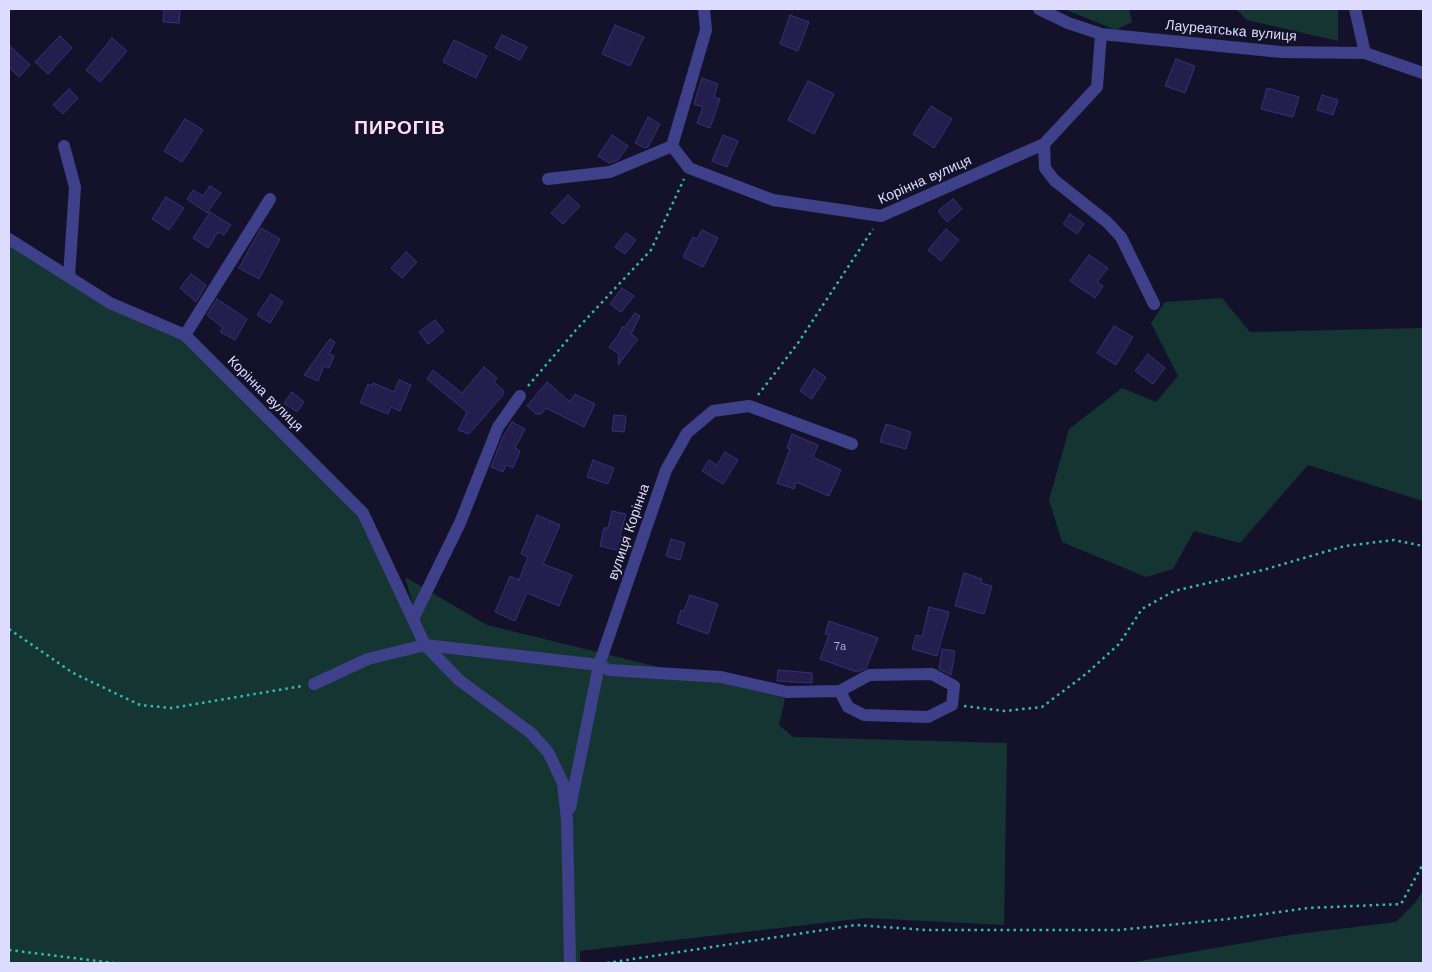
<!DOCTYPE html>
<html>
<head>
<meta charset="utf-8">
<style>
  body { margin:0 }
  #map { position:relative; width:1432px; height:972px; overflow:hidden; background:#14122b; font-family:"Work Sans",sans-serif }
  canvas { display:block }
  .frame { position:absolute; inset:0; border:10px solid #dedcfe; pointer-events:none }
</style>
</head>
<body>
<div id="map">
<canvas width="1432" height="972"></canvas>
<div class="frame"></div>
</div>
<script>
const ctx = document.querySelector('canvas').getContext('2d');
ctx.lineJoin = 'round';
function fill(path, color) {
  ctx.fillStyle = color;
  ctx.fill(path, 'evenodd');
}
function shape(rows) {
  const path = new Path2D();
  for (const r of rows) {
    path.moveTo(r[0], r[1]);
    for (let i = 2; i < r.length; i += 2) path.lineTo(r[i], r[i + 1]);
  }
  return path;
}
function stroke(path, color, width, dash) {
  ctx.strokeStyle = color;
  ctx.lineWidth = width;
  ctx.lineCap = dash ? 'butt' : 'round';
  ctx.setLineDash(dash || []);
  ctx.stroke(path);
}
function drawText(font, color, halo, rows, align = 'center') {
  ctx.font = font + ' "Work Sans",sans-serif';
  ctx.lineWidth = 4;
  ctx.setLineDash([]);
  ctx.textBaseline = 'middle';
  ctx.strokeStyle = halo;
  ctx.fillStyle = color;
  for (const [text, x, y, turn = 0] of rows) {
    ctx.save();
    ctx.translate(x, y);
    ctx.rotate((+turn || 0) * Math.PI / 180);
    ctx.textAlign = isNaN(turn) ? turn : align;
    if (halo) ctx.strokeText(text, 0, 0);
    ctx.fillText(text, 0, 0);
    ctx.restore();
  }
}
fill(shape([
  [1064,9,1129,9,1132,22,1116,30],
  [1236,9,1338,9,1338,41,1247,20],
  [9,239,110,303,185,335,363,513,423,639,405,577,487,625,785,698,779,725,793,737,1007,743,1004,925,866,918,580,951,580,963,9,963],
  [1222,298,1250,332,1423,328,1423,501,1308,465,1240,543,1194,531,1173,569,1146,577,1062,542,1049,500,1069,429,1122,388,1156,402,1178,376,1151,323,1165,302],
  [1423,891,1423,963,1129,963,1290,935,1396,922,1415,903]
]), '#153532');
const building = shape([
  [164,9,180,9,179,23,163,22,164,9],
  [790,15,809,22,798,51,780,44,790,15],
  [615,25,644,37,630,66,602,54,615,25],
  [502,35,527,47,520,60,495,48,502,35],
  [60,36,72,48,48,74,35,62,60,36],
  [112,38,127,51,100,82,86,70,112,38],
  [454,40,487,56,476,78,443,62,454,40],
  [9,45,30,65,19,77,9,67,9,45],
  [1176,59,1195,66,1185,93,1165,86,1176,59],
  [702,78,718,84,714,97,720,99,710,128,697,123,703,107,694,104,702,78],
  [808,81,834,94,814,134,788,120,808,81],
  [1267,88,1299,97,1293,117,1261,109,1267,88],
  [69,89,78,98,63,114,53,105,69,89],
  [1322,95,1338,100,1333,115,1317,110,1322,95],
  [931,106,952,119,934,148,913,134,931,106],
  [648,117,660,124,648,147,645,148,635,143,648,117],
  [185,119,203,130,182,162,164,151,185,119],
  [612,135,628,146,618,160,609,163,598,156,612,135],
  [723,135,738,141,727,167,712,161,723,135],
  [210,186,221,193,207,213,187,199,193,190,203,196,210,186],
  [568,195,580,206,563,224,551,213,568,195],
  [166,197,184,208,169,230,152,219,166,197],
  [953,199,962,209,947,222,938,211,953,199],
  [210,212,231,225,224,235,218,232,208,248,193,238,210,212],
  [1070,214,1084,224,1077,234,1063,224,1070,214],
  [261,228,280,239,259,279,239,268,261,228],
  [946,229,959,240,941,261,928,250,946,229],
  [702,230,718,238,703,267,683,257,693,237,697,239,702,230],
  [626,233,636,240,625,254,615,247,626,233],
  [406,252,417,262,402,278,391,268,406,252],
  [1089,255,1108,268,1097,282,1103,286,1095,298,1070,281,1089,255],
  [191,274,206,285,196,302,180,288,191,274],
  [622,288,634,296,621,312,610,304,622,288],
  [271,294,283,302,270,323,257,315,271,294],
  [217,299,247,319,235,340,220,332,223,328,207,315,217,299],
  [635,313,640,316,631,334,638,339,618,365,619,354,609,347,621,331,622,326,624,328,635,313],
  [435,320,444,331,428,344,419,332,435,320],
  [1114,326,1133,337,1116,365,1097,353,1114,326],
  [330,339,335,342,329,354,334,356,329,368,324,366,318,381,304,375,330,339],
  [1148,354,1165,368,1153,384,1135,371,1148,354],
  [484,367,497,378,494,382,503,390,503,395,469,434,458,430,467,412,427,379,433,370,462,393,484,367],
  [814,369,826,377,812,399,800,391,814,369],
  [399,380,411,385,400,411,391,407,388,414,360,403,368,384,372,386,373,383,394,392,399,380],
  [547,382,570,402,575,394,595,404,584,427,546,408,541,414,536,414,527,406,547,382],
  [292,392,304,402,297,412,284,403,292,392],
  [614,415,626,416,624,432,612,431,614,415],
  [512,422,525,429,515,448,520,451,513,468,506,465,503,472,491,467,503,437,512,422],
  [886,424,911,432,906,449,880,442,886,424],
  [792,434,818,445,813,457,841,470,829,496,796,482,794,489,777,483,790,449,787,448,792,434],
  [725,452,738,460,723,484,702,471,709,460,717,465,725,452],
  [593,460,614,468,608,484,587,477,593,460],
  [612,511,626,514,620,536,627,538,624,552,600,546,604,528,608,528,612,511],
  [537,515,560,525,543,564,572,575,559,606,527,593,515,621,495,612,510,576,519,580,528,557,521,554,537,515],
  [671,539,685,543,680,560,666,556,671,539],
  [964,573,982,579,981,583,992,586,984,614,955,606,964,573],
  [690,595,718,604,708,634,677,623,681,610,684,611,690,595],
  [929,607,949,612,937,656,912,649,916,635,922,637,929,607],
  [829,621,878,638,866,668,857,672,820,659,829,635,825,634,829,621],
  [942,649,955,651,951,675,939,669,942,649],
  [778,670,812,673,812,683,777,681,778,670]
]);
fill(building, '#241e4c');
stroke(building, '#393077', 1);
stroke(shape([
  [528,386,576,330,651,250,684,179],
  [758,395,798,343,873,229],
  [9,629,73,673,140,705,172,708,302,686],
  [964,706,1004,711,1042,707,1086,674,1119,644,1142,609,1174,591,1263,570,1345,546,1394,540,1423,546],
  [9,950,114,963],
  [607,963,856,925,926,930,1119,930,1228,919,1308,908,1401,904,1423,864]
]), '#33bcaa', 2.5, [2.5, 4]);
stroke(shape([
  [704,9,706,30,672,146,689,168,773,200,881,216,1044,144,1097,87,1101,34],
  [1039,9,1068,23,1101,34,1281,52,1365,53,1423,73],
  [1355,9,1365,53],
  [1044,144,1045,168,1054,180,1107,222,1121,237,1154,304],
  [64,146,75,187,69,277],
  [548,179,610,172,672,146],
  [9,239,110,303,185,335,363,513,425,645,459,680,531,733,548,752,563,783,567,820,570,963],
  [185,335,270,199],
  [413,619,460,523,498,427,520,396],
  [314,684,368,659,425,645,599,665,609,670,721,677,787,692,840,691,848,707,864,715,928,717,952,705,954,686,932,674,869,675,840,691],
  [570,808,599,665,666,470,687,433,713,411,749,406,852,444]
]), '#3e4089', 12);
drawText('11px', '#b0acd2', null, [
  ["7а",840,647]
]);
drawText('14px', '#dedcfe', '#14122b', [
  ["Лауреатська вулиця",1231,31,5],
  ["Корінна вулиця",925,180,-24],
  ["Корінна вулиця",265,394,45],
  ["вулиця Корінна",629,532,-71]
]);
ctx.letterSpacing = '1px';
drawText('bold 19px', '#fedef5', '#14122b', [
  ["ПИРОГІВ",400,128]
]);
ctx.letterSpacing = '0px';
</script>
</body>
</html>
